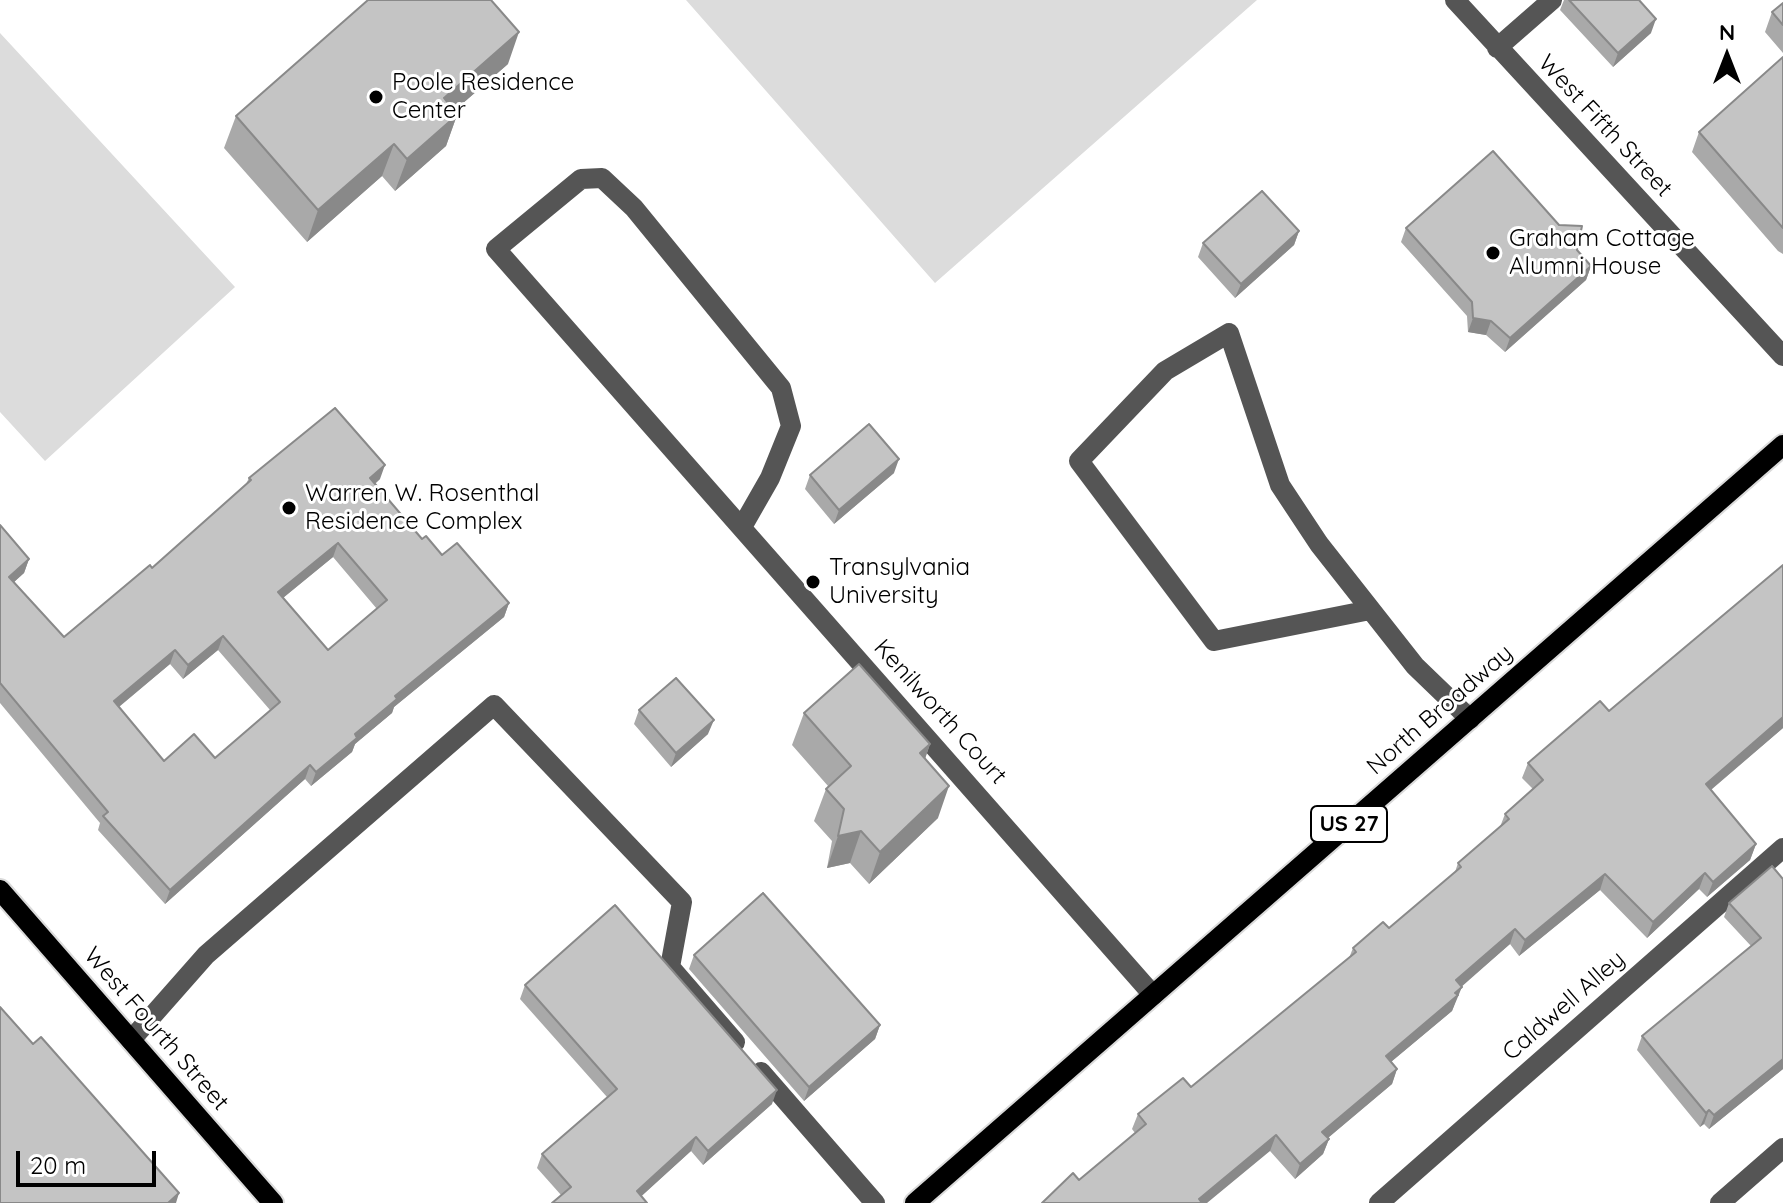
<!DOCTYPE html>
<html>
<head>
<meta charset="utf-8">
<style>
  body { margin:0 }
  #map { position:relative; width:1783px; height:1203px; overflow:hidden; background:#fff; font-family:Quicksand,sans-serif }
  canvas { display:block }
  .north { position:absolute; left:1687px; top:16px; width:80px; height:80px; -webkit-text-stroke:6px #fff; paint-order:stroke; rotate:0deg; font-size:22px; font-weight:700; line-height:32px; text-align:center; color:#000 }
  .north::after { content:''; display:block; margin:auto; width:28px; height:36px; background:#000; clip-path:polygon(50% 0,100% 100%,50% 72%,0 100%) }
  .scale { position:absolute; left:16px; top:1151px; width:140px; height:36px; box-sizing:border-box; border:4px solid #000; border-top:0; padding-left:10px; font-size:24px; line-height:28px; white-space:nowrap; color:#000; -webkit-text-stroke:6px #fff; paint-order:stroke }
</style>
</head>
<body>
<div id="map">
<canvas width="1783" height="1203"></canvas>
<div class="north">N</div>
<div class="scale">20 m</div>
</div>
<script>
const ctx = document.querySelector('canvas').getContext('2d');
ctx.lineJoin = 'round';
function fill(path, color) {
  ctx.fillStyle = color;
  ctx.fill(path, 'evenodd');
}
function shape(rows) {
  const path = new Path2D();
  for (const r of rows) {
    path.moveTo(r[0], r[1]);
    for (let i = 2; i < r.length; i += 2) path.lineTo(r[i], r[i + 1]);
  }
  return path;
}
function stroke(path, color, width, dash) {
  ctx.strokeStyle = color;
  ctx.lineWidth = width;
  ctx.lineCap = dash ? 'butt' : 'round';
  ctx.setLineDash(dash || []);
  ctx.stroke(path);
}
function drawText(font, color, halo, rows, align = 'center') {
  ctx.font = font + ' Quicksand,sans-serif';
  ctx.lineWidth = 6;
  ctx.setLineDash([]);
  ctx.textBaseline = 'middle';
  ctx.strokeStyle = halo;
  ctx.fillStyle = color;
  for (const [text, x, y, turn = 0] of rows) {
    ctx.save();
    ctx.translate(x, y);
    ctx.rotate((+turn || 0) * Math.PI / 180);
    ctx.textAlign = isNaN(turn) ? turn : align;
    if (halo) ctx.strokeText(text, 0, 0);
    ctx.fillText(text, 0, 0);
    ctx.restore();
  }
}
fill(shape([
  [686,0,1257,0,935,283],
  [0,33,235,287,45,461,0,412]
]), '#dcdcdc');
const major = shape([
  [0,890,273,1203],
  [915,1203,1783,445]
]);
stroke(major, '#dbdbdb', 24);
stroke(shape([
  [1455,0,1783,356],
  [1497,48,1552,0],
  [742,527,770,478,791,426,781,388,634,208,602,178,581,179,496,249,1153,995],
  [1370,610,1214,641,1079,461,1165,371,1229,333,1280,485,1319,544,1415,666,1470,719],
  [131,1040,206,955,494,705,682,902,670,967,735,1042],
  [761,1072,875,1203],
  [1379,1203,1783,848],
  [1720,1203,1783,1148]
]), '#555', 20);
stroke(major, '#000', 20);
fill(shape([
  [1564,0,1639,0,1651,33,1613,67,1560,10],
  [1783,3,1783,53,1765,32,1772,12],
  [1783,57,1783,254,1778,251,1692,152,1699,132],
  [508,64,454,111,457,115,446,146,395,191,382,176,307,242,224,148,236,116],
  [1406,228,1577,250,1591,266,1586,280,1505,352,1486,335,1468,332,1467,316,1401,242],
  [1299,231,1294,245,1235,298,1198,257,1203,243],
  [894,473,834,524,805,489,810,475],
  [249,478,380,479,375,484,422,539,442,555,509,603,504,617,394,707,392,713,355,744,352,752,311,786,305,779,165,904,98,830,100,823,0,703,0,525,29,559,24,573,14,582,64,637,152,568,246,484],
  [333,557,377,609,328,650,283,598],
  [218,650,270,710,215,758,164,761,119,707,170,664,183,679],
  [1783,565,1783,728,1711,790,1756,844,1750,860,1707,897,1699,889,1647,938,1600,890,1519,956,1510,944,1461,986,1452,1011,1391,1062,1397,1069,1392,1084,1328,1138,1329,1139,1323,1154,1295,1179,1270,1151,1079,1180,1135,1133,1132,1129,1138,1114,1191,1087,1349,958,1353,948,1389,928,1455,872,1458,863,1500,827,1505,814,1533,789,1522,778,1528,763,1609,711],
  [639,710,708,734,671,767,634,724],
  [804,713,930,744,925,759,938,818,869,884,850,863,827,868,832,841,814,821,826,789,828,786,792,745],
  [1772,866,1783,1069,1709,1129,1704,1124,1700,1127,1637,1050,1642,1036,1751,946,1724,917,1729,903],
  [694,955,880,1025,875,1039,804,1101,689,969],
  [525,985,772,1104,703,1165,691,1151,641,1196,561,1195,537,1168,542,1154,607,1097,520,999]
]), '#a9a9a9');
fill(shape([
  [1656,19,1651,33,1613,67,1618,53],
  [519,32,508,64,432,130,444,98],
  [457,115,446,146,395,191,407,159],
  [394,144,382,176,307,242,318,210],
  [1299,231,1294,245,1235,298,1241,284],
  [1591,266,1586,280,1505,352,1510,338],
  [1473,318,1491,321,1486,335,1468,332],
  [899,459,894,473,834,524,839,510],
  [385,465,380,479,365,492,370,478],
  [338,543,333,557,273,606,278,592],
  [29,559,24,573,4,591,9,577],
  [509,603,504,617,394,707,392,713,355,744,352,752,311,786,316,772,395,696],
  [223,636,218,650,183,679,188,665],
  [175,650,170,664,109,715,114,701],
  [1783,717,1783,728,1700,799,1706,784],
  [714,720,708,734,671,767,676,753],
  [930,744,919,776,920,753],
  [310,765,305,779,165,904,170,890],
  [949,786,938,818,869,884,880,852],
  [861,831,850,863,827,868,838,836],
  [1756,844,1750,860,1707,897,1713,882],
  [1705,873,1699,889,1647,938,1653,922],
  [1605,874,1600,890,1519,956,1525,940],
  [1515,929,1510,944,1451,996,1456,980],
  [1462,987,1452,1011,1380,1071,1386,1056],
  [880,1025,875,1039,804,1101,809,1087],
  [1783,1059,1783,1069,1709,1129,1714,1115],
  [1397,1069,1392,1084,1317,1147,1322,1132],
  [777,1090,772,1104,703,1165,708,1151],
  [1709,1110,1704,1124,1700,1127,1706,1113],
  [1276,1135,1270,1151,1207,1203,1197,1203,1199,1199],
  [696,1137,691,1151,634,1203,637,1191],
  [1329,1139,1323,1154,1295,1179,1300,1164],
  [179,1193,176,1203,168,1203]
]), '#898989');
const building = shape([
  [368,0,491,0,519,32,444,98,457,115,407,159,394,144,318,210,236,116,368,0],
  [1569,0,1639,0,1656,19,1618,53,1569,0],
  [1783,3,1783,25,1772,12,1783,3],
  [1783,57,1783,228,1699,132,1783,57],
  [1493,151,1559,225,1582,226,1577,250,1591,266,1510,338,1491,321,1473,318,1472,302,1406,228,1493,151],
  [1262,191,1299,231,1241,284,1203,243,1262,191],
  [335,408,385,465,370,478,422,539,426,536,442,555,457,543,509,603,395,696,397,699,355,734,357,738,316,772,310,765,170,890,103,816,108,812,0,683,0,525,29,559,9,577,64,637,150,565,152,568,251,480,249,478,335,408],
  [338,543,387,600,328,650,278,592,338,543],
  [223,636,280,702,215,758,194,734,164,761,114,701,175,650,188,665,223,636],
  [869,424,899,459,839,510,810,475,869,424],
  [1783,565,1783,717,1706,784,1756,844,1713,882,1705,873,1653,922,1605,874,1525,940,1515,929,1456,980,1462,987,1455,993,1458,995,1386,1056,1397,1069,1322,1132,1329,1139,1300,1164,1276,1135,1199,1199,1202,1203,1042,1203,1073,1173,1079,1180,1146,1124,1138,1114,1183,1078,1191,1087,1356,952,1353,948,1383,922,1389,928,1461,867,1458,863,1509,819,1505,814,1543,780,1528,763,1600,701,1609,711,1783,565],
  [859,664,930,744,920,753,949,786,880,852,861,831,838,836,844,809,826,789,851,766,804,713,859,664],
  [676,678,714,720,676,753,639,710,676,678],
  [1772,866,1783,879,1783,1059,1714,1115,1709,1110,1706,1113,1642,1036,1761,938,1729,903,1772,866],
  [763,893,880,1025,809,1087,694,955,763,893],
  [615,905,777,1090,708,1151,696,1137,637,1191,647,1203,552,1203,571,1187,542,1154,617,1089,525,985,615,905],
  [0,1007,33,1044,41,1037,179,1193,168,1203,0,1203,0,1007]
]);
fill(building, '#c4c4c4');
stroke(building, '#898989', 2);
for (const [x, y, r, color] of [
  [376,97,8,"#000"],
  [1493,253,8,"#000"],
  [289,508,8,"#000"],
  [813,582,8,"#000"]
]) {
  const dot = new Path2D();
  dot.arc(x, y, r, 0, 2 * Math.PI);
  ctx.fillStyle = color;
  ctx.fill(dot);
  stroke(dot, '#fff', 3);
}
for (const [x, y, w] of [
  [1349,824,76]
]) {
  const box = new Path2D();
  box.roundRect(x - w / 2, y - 18, w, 36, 6);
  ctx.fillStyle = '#fff';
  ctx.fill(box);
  stroke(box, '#000', 2);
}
drawText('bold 22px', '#000', null, [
  ["US 27",1349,824]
]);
drawText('24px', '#000', '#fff', [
  ["Poole Residence",392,83],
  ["Center",392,111],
  ["Graham Cottage",1509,239],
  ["Alumni House",1509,267],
  ["Warren W. Rosenthal",305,494],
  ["Residence Complex",305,522],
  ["Transylvania",829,568],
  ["University",829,596]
], 'left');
drawText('24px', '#000', '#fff', [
  ["West Fifth Street",1605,126,47],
  ["North Broadway",1440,710,-41],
  ["Kenilworth Court",940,712,48],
  ["Caldwell Alley",1564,1006,-41],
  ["West Fourth Street",156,1029,49]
]);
</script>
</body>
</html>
